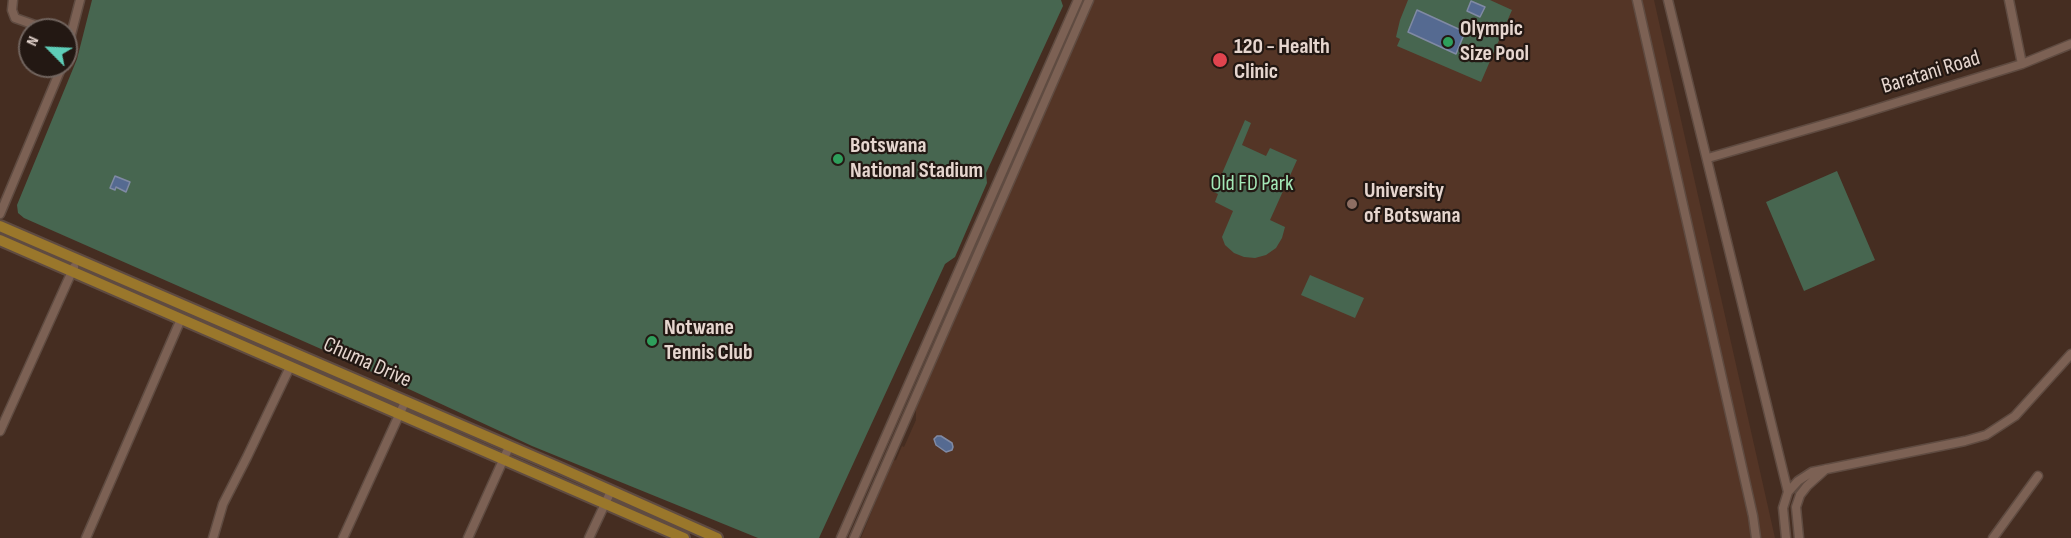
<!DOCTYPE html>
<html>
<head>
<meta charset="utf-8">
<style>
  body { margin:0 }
  #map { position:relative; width:2071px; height:538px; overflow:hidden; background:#452d21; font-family:"Sofia Sans Condensed",sans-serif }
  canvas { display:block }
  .north { position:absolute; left:18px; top:18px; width:60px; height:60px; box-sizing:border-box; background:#231813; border:2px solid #71645e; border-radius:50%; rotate:294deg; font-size:16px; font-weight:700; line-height:24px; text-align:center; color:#e6d6cf }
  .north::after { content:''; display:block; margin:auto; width:21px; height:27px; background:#5eceb8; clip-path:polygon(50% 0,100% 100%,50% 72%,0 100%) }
</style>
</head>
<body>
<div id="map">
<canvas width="2071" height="538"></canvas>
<div class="north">N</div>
</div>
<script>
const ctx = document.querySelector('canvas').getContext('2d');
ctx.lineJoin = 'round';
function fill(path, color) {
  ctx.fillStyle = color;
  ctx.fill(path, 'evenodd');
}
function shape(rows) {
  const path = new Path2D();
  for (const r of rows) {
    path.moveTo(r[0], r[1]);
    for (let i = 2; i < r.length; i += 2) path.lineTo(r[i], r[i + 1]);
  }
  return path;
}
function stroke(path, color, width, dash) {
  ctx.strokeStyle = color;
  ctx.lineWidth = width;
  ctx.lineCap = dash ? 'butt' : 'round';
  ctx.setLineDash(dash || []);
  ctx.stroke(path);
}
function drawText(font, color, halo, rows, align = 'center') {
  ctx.font = font + ' "Sofia Sans Condensed",sans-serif';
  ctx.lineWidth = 4.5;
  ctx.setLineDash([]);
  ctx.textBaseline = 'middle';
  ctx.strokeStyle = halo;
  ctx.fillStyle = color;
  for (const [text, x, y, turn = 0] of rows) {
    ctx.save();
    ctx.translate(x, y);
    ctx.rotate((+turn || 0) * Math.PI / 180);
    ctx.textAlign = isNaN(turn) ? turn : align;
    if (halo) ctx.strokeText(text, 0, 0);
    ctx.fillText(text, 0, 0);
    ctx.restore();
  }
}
fill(shape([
  [1094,0,1654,0,1775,538,861,538,892,461,896,460,902,446,904,447,916,420,916,407]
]), '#543526');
fill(shape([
  [92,0,1061,0,1063,6,986,173,987,183,955,257,945,264,819,538,758,538,532,446,346,360,24,218,18,213,17,205,77,59],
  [1408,0,1490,0,1512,10,1481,82,1397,46,1400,39,1396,37,1400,20],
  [1245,120,1251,123,1242,145,1266,156,1270,148,1297,160,1270,220,1285,227,1282,238,1276,248,1266,255,1255,258,1244,257,1234,253,1225,245,1222,237,1233,211,1215,202,1218,194,1214,192],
  [1837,171,1875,260,1804,291,1766,202],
  [1310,275,1364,298,1355,318,1301,295]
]), '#476650');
const water = shape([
  [1471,1,1485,7,1480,17,1467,11,1471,1],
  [1417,10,1465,32,1456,54,1408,32,1417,10],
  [115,176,130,182,126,192,116,187,115,190,110,188,115,176],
  [937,436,941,436,952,443,953,447,952,450,946,452,936,445,934,439,937,436]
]);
fill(water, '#556a91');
stroke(water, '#808aa4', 1.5);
const minor = shape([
  [13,0,12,10,15,18,49,30],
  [1637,0,1753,516,1756,538],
  [1668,0,1788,492],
  [2009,0,2022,64],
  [66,54,80,0],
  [1708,158,1850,117,2022,64,2071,44],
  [0,214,62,66],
  [0,431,74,267],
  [86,538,181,319],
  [213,538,223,504,247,457,290,367],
  [343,538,405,402],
  [468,538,509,447],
  [589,538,611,491],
  [841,538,1078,0],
  [854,538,1089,0],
  [1786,538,1783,508,1788,492,1798,481,1812,472,1965,441,1986,435,2015,416,2071,354],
  [1799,538,1796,507,1800,495,1807,486,1826,469],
  [1993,538,2038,476]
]);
const major = shape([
  [0,226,560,468,717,538],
  [0,240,684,538]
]);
stroke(minor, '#5f4b41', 11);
stroke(major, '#5f4b41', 14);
stroke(minor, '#7c6154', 8);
stroke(major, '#9a772b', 10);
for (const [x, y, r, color] of [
  [1448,42,6,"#2e9e5b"],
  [1220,60,8,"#e0444e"],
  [838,159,6,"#2e9e5b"],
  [1352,204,6,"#8d6e63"],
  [652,341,6,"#2e9e5b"]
]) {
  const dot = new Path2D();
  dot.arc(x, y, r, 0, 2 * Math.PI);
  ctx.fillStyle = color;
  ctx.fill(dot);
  stroke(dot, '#231813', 2);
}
drawText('bold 22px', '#e6d6cf', '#231813', [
  ["Olympic",1460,29],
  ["Size Pool",1460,54],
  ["120 - Health",1234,47],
  ["Clinic",1234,72],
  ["Botswana",850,146],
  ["National Stadium",850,171],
  ["University",1364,191],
  ["of Botswana",1364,216],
  ["Notwane",664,328],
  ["Tennis Club",664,353]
], 'left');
drawText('22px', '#e6d6cf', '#231813', [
  ["Baratani Road",1931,73,-17],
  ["Chuma Drive",367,363,24]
]);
drawText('22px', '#a3e8b7', '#231813', [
  ["Old FD Park",1252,184]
]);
</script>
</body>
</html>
